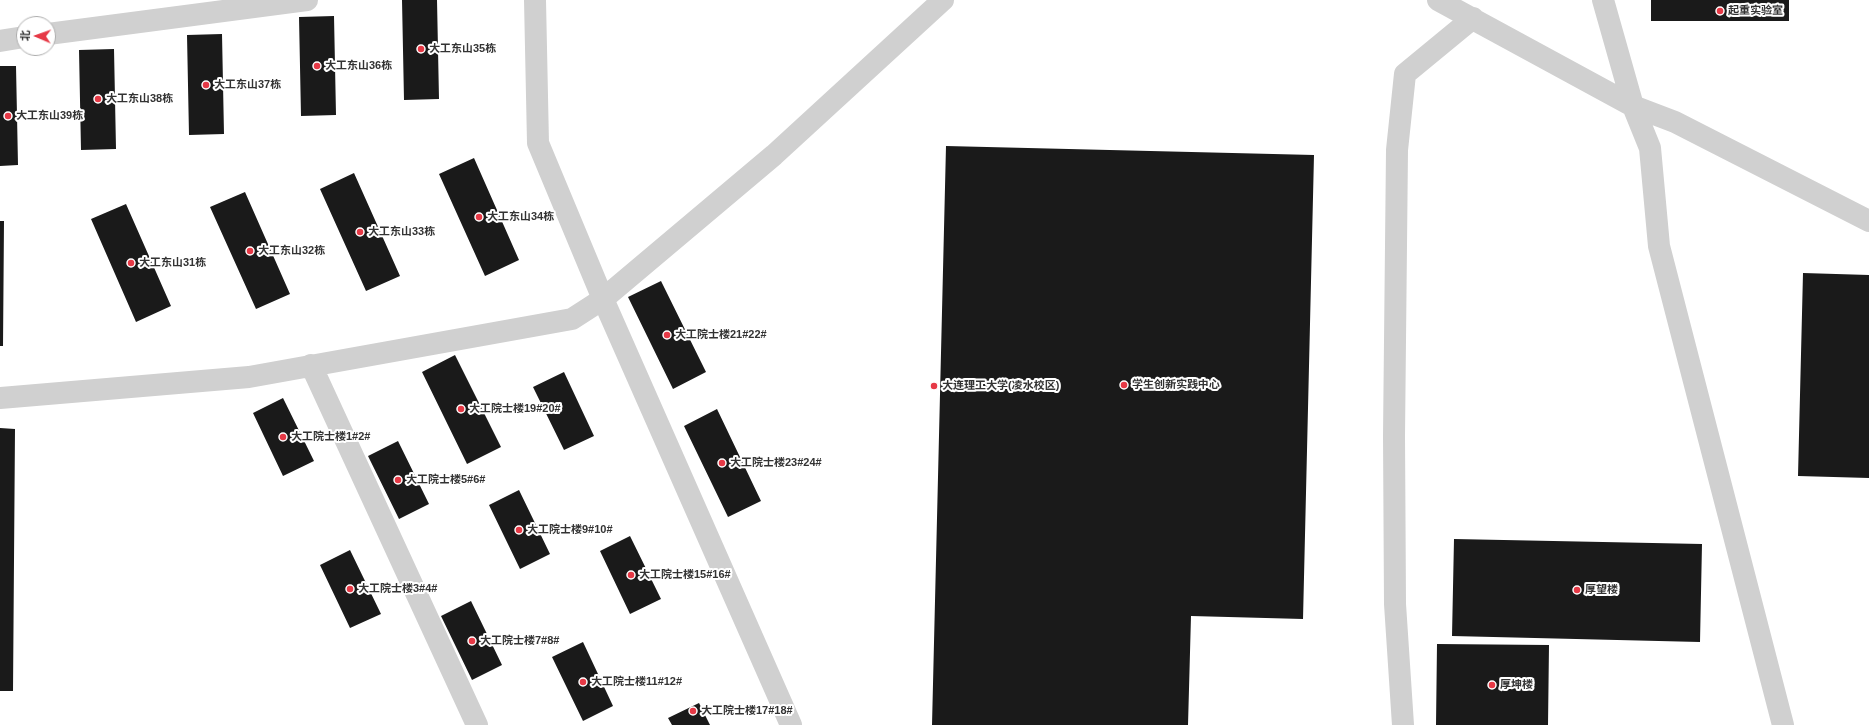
<!DOCTYPE html>
<html>
<head>
<meta charset="utf-8">
<style>
  body { margin:0 }
  #map { position:relative; width:1869px; height:725px; overflow:hidden; background:#fff; font-family:Helvetica,"Noto Sans SC",sans-serif }
  canvas { display:block }
  .north { position:absolute; left:16px; top:16px; width:40px; height:40px; box-sizing:border-box; background:#fff; border:1px solid #adadad; border-radius:50%; rotate:272deg; font-size:11px; font-weight:700; line-height:16px; text-align:center; color:#333 }
  .north::after { content:''; display:block; margin:auto; width:14px; height:18px; background:#e63946; clip-path:polygon(50% 0,100% 100%,50% 72%,0 100%) }
</style>
</head>
<body>
<div id="map">
<canvas width="1869" height="725"></canvas>
<div class="north">北</div>
</div>
<script>
const ctx = document.querySelector('canvas').getContext('2d');
ctx.lineJoin = 'round';
function fill(path, color) {
  ctx.fillStyle = color;
  ctx.fill(path, 'evenodd');
}
function shape(rows) {
  const path = new Path2D();
  for (const r of rows) {
    path.moveTo(r[0], r[1]);
    for (let i = 2; i < r.length; i += 2) path.lineTo(r[i], r[i + 1]);
  }
  return path;
}
function stroke(path, color, width, dash) {
  ctx.strokeStyle = color;
  ctx.lineWidth = width;
  ctx.lineCap = dash ? 'butt' : 'round';
  ctx.setLineDash(dash || []);
  ctx.stroke(path);
}
function drawText(font, color, halo, rows, align = 'center') {
  ctx.font = font + ' Helvetica,"Noto Sans SC",sans-serif';
  ctx.lineWidth = 4;
  ctx.setLineDash([]);
  ctx.textBaseline = 'middle';
  ctx.strokeStyle = halo;
  ctx.fillStyle = color;
  for (const [text, x, y, turn = 0] of rows) {
    ctx.save();
    ctx.translate(x, y);
    ctx.rotate((+turn || 0) * Math.PI / 180);
    ctx.textAlign = isNaN(turn) ? turn : align;
    if (halo) ctx.strokeText(text, 0, 0);
    ctx.fillText(text, 0, 0);
    ctx.restore();
  }
}
fill(shape([
  [402,0,437,0,439,99,404,100],
  [1651,0,1789,0,1789,21,1651,21],
  [334,16,336,115,301,116,299,17],
  [222,34,224,134,189,135,187,35],
  [114,49,116,149,81,150,79,50],
  [0,66,16,66,18,165,0,166],
  [946,146,1314,155,1303,619,1191,616,1188,725,932,725],
  [474,158,519,260,485,276,439,174],
  [354,173,400,276,366,291,320,189],
  [245,192,290,294,256,309,210,207],
  [126,204,171,306,136,322,91,219],
  [0,221,4,221,3,346,0,346],
  [1803,273,1869,275,1869,478,1798,476],
  [661,281,706,372,673,389,628,297],
  [455,355,501,447,467,464,422,372],
  [564,372,594,436,564,450,533,387],
  [283,398,314,461,283,476,253,413],
  [717,409,761,501,728,517,684,426],
  [0,428,15,429,13,691,0,691],
  [398,441,429,504,399,519,368,456],
  [519,490,550,554,520,569,489,505],
  [630,536,661,599,630,614,600,551],
  [1454,539,1702,544,1700,642,1452,636],
  [350,550,381,614,350,628,320,565],
  [471,601,502,665,472,680,441,616],
  [583,642,613,706,583,721,552,657],
  [1437,644,1549,645,1548,725,1436,725],
  [699,703,710,725,672,725,668,718]
]), '#1a1a1a');
stroke(shape([
  [535,0,538,143,603,299,791,725],
  [1438,0,1633,106,1675,122,1869,221],
  [1603,0,1633,106,1650,148,1659,246,1783,725],
  [48,34,307,0],
  [0,41,24,37],
  [311,365,477,725],
  [0,398,249,377,572,319,603,299,774,155,943,0],
  [1403,725,1395,604,1394,436,1397,150,1405,74,1473,18]
]), '#d0d0d0', 22);
for (const [x, y, r, color] of [
  [1720,11,4,"#e63946"],
  [421,49,4,"#e63946"],
  [317,66,4,"#e63946"],
  [206,85,4,"#e63946"],
  [98,99,4,"#e63946"],
  [8,116,4,"#e63946"],
  [479,217,4,"#e63946"],
  [360,232,4,"#e63946"],
  [250,251,4,"#e63946"],
  [131,263,4,"#e63946"],
  [667,335,4,"#e63946"],
  [1124,385,4,"#e63946"],
  [934,386,4,"#e63946"],
  [461,409,4,"#e63946"],
  [283,437,4,"#e63946"],
  [722,463,4,"#e63946"],
  [398,480,4,"#e63946"],
  [519,530,4,"#e63946"],
  [631,575,4,"#e63946"],
  [350,589,4,"#e63946"],
  [1577,590,4,"#e63946"],
  [472,641,4,"#e63946"],
  [583,682,4,"#e63946"],
  [1492,685,4,"#e63946"],
  [693,711,4,"#e63946"]
]) {
  const dot = new Path2D();
  dot.arc(x, y, r, 0, 2 * Math.PI);
  ctx.fillStyle = color;
  ctx.fill(dot);
  stroke(dot, '#fff', 1.5);
}
drawText('bold 11px', '#333', '#fff', [
  ["起重实验室",1728,11],
  ["大工东山35栋",429,49],
  ["大工东山36栋",325,66],
  ["大工东山37栋",214,85],
  ["大工东山38栋",106,99],
  ["大工东山39栋",16,116],
  ["大工东山34栋",487,217],
  ["大工东山33栋",368,232],
  ["大工东山32栋",258,251],
  ["大工东山31栋",139,263],
  ["大工院士楼21#22#",675,335],
  ["学生创新实践中心",1132,385],
  ["大连理工大学(凌水校区)",942,386],
  ["大工院士楼19#20#",469,409],
  ["大工院士楼1#2#",291,437],
  ["大工院士楼23#24#",730,463],
  ["大工院士楼5#6#",406,480],
  ["大工院士楼9#10#",527,530],
  ["大工院士楼15#16#",639,575],
  ["大工院士楼3#4#",358,589],
  ["厚望楼",1585,590],
  ["大工院士楼7#8#",480,641],
  ["大工院士楼11#12#",591,682],
  ["厚坤楼",1500,685],
  ["大工院士楼17#18#",701,711]
], 'left');
</script>
</body>
</html>
